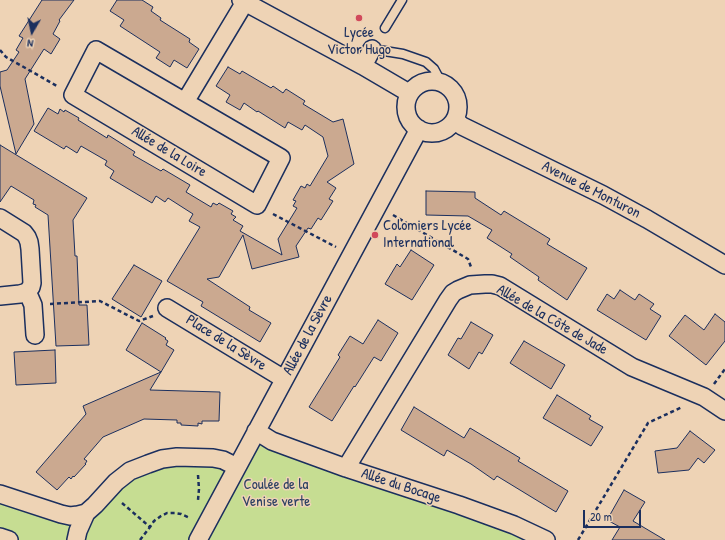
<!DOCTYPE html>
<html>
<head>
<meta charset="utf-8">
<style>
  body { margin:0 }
  #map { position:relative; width:725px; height:540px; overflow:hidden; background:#eed3b5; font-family:"Patrick Hand",sans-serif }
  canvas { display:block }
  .north { position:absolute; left:12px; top:12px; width:40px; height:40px; -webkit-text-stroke:3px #eed3b5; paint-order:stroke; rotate:189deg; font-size:11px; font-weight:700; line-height:16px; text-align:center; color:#1b2f5e }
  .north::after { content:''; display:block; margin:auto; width:14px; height:18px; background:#1b2f5e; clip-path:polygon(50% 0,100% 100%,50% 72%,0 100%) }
  .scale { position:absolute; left:583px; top:510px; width:58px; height:18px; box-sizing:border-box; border:2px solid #1b2f5e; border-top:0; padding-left:5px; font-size:12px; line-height:14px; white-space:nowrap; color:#1b2f5e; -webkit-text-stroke:3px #eed3b5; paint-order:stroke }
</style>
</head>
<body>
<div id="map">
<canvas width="725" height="540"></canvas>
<div class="north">N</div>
<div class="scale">20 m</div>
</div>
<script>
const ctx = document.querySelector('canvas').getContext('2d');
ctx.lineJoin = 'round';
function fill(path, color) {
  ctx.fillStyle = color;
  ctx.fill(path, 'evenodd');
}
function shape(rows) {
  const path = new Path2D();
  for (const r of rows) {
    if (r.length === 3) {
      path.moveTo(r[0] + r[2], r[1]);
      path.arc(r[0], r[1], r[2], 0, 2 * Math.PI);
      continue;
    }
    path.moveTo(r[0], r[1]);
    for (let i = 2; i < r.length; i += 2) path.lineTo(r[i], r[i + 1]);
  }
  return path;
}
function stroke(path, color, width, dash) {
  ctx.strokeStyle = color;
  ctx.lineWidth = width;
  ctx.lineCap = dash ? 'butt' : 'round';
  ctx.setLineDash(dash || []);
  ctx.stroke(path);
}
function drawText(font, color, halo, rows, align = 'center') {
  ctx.font = font + ' "Patrick Hand",sans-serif';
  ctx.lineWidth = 3;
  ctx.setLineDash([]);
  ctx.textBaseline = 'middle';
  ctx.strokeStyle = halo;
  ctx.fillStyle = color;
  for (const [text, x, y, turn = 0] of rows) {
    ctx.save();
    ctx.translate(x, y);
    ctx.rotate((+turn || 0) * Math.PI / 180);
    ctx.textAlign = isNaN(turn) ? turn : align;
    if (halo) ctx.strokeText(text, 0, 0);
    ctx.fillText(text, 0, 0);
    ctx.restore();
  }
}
fill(shape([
  [256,431,546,540,9,540,0,537,0,494,70,516,148,464,237,467]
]), '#c6dd92');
const building = shape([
  [42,0,74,0,59,20,60,21,53,34,60,39,51,54,44,49,25,79,34,124,16,154,0,86,0,72,7,70,19,52,16,50,23,38,19,36,42,0],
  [117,0,142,0,153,7,151,11,161,18,160,20,190,39,189,42,199,49,187,68,174,60,170,67,156,58,160,52,120,26,124,20,110,11,117,0],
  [228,67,240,74,242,71,271,88,273,86,283,93,286,89,305,101,303,104,333,122,343,119,354,164,327,182,336,188,329,199,333,201,321,220,318,218,311,229,308,228,296,246,299,257,252,269,243,235,219,277,207,279,250,307,249,310,271,323,260,342,201,306,203,302,167,281,200,227,189,221,193,214,168,198,165,202,156,196,152,203,110,178,114,171,105,165,107,161,81,146,77,153,66,146,64,149,34,131,48,108,58,114,60,109,64,112,65,110,79,118,78,120,107,138,108,135,135,152,133,155,161,171,163,169,190,185,186,192,211,207,213,203,217,205,219,203,233,211,231,214,236,217,233,220,243,226,240,231,282,255,278,239,297,208,293,206,296,201,293,200,301,186,305,188,307,184,310,186,328,156,323,137,305,125,302,130,288,122,285,128,258,111,257,112,244,103,240,110,226,102,230,95,216,86,228,67],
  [0,145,87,198,73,220,75,256,77,256,79,305,87,305,89,345,56,346,48,215,35,207,36,205,33,204,34,200,11,186,0,202,0,145],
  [426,191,475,192,475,198,501,215,504,211,550,239,547,244,587,268,567,300,538,280,539,277,510,257,512,254,487,238,492,230,468,216,426,215,426,191],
  [411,250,434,265,412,300,385,284,397,264,400,267,411,250],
  [134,265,162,281,141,317,112,299,134,265],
  [620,290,635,300,639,294,654,304,650,309,661,316,646,340,597,310,607,294,614,299,620,290],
  [715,314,725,322,725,341,706,365,669,336,685,315,704,330,715,314],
  [378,320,398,333,381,361,374,357,355,387,354,386,332,421,309,407,340,357,338,355,350,336,363,344,378,320],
  [471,322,493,335,482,354,479,352,469,369,448,355,458,338,461,339,471,322],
  [142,323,166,338,165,339,168,341,166,345,174,350,161,372,126,350,142,323],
  [524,341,565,365,551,389,510,363,524,341],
  [55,350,56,383,16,385,14,352,55,350],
  [161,372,150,390,220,392,219,421,202,421,202,424,198,423,198,426,181,425,181,423,177,423,177,420,144,419,103,437,84,459,87,461,85,464,86,464,74,477,73,476,71,479,69,477,57,490,36,472,86,414,83,406,161,372],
  [557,395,591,416,589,419,603,427,591,446,543,418,557,395],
  [414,407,464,438,470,428,520,458,518,461,568,491,556,512,497,476,494,480,471,464,447,450,444,456,401,430,414,407],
  [690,431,715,450,704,463,698,458,689,470,658,473,655,451,677,448,690,431],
  [624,490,645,502,633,521,665,540,612,540,620,527,607,520,624,490]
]);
fill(building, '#cba990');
stroke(building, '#1b2f5e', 1);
const lane = shape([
  [385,28,402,0],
  [372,49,403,54,426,62,434,69,441,82]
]);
const street = shape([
  [241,0,363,66,409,93],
  [363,66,372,49],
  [432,107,26],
  [185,102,96,50,73,95,257,205,281,158,185,102,245,2],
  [455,120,462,126,603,195,647,219,725,265],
  [0,218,24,233,27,237,29,242,30,249,32,283,31,287,27,292,20,294,0,296],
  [27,292,30,298,33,305,35,335],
  [167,308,284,379],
  [256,431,272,441,291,448,346,468,459,505,514,525,546,540],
  [346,468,448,300,453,293,458,290,470,285,485,284,492,284,500,286,632,367,704,397,725,411],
  [0,494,61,514,70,516,78,515,86,513,95,505,116,482,130,471,148,464,162,459,177,457,213,458,223,460,237,467],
  [0,537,9,540],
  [76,540,78,531,86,513],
  [198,540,419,129]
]);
stroke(lane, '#1b2f5e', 11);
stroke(street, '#1b2f5e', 20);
stroke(shape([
  [0,50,6,57,57,86],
  [273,214,336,247],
  [393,215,468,259,471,267],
  [50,304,100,301,139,321,153,316],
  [714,384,725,369],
  [198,475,199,489,198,500],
  [122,503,150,527,154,521,161,516,167,513,175,513,181,514,190,518],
  [140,540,150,527],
  [578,540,648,423,682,407]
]), '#1b2f5e', 2.5, [4, 3]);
stroke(lane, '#eed3b5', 8);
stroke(street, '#eed3b5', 17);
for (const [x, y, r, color] of [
  [359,18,4,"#d1495b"],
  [375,235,4,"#d1495b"]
]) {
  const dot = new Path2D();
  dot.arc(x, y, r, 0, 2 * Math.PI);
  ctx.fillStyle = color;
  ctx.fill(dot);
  stroke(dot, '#eed3b5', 1.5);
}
drawText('15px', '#1b2f5e', '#eed3b5', [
  ["Lycée",359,33],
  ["Victor Hugo",359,50],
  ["Colomiers Lycée",383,226,"left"],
  ["International",383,243,"left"]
]);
drawText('15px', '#1b2f5e', '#eed3b5', [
  ["Allée de la Loire",169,152,31],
  ["Avenue de Monturon",591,190,27],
  ["Allée de la Côte de Jade",552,320,30],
  ["Allée de la Sèvre",308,335,-62],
  ["Place de la Sèvre",226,343,32],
  ["Allée du Bocage",401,486,18]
]);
drawText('15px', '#2c4063', '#eed3b5', [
  ["Coulée de la",276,485],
  ["Venise verte",276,502]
]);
</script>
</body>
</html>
